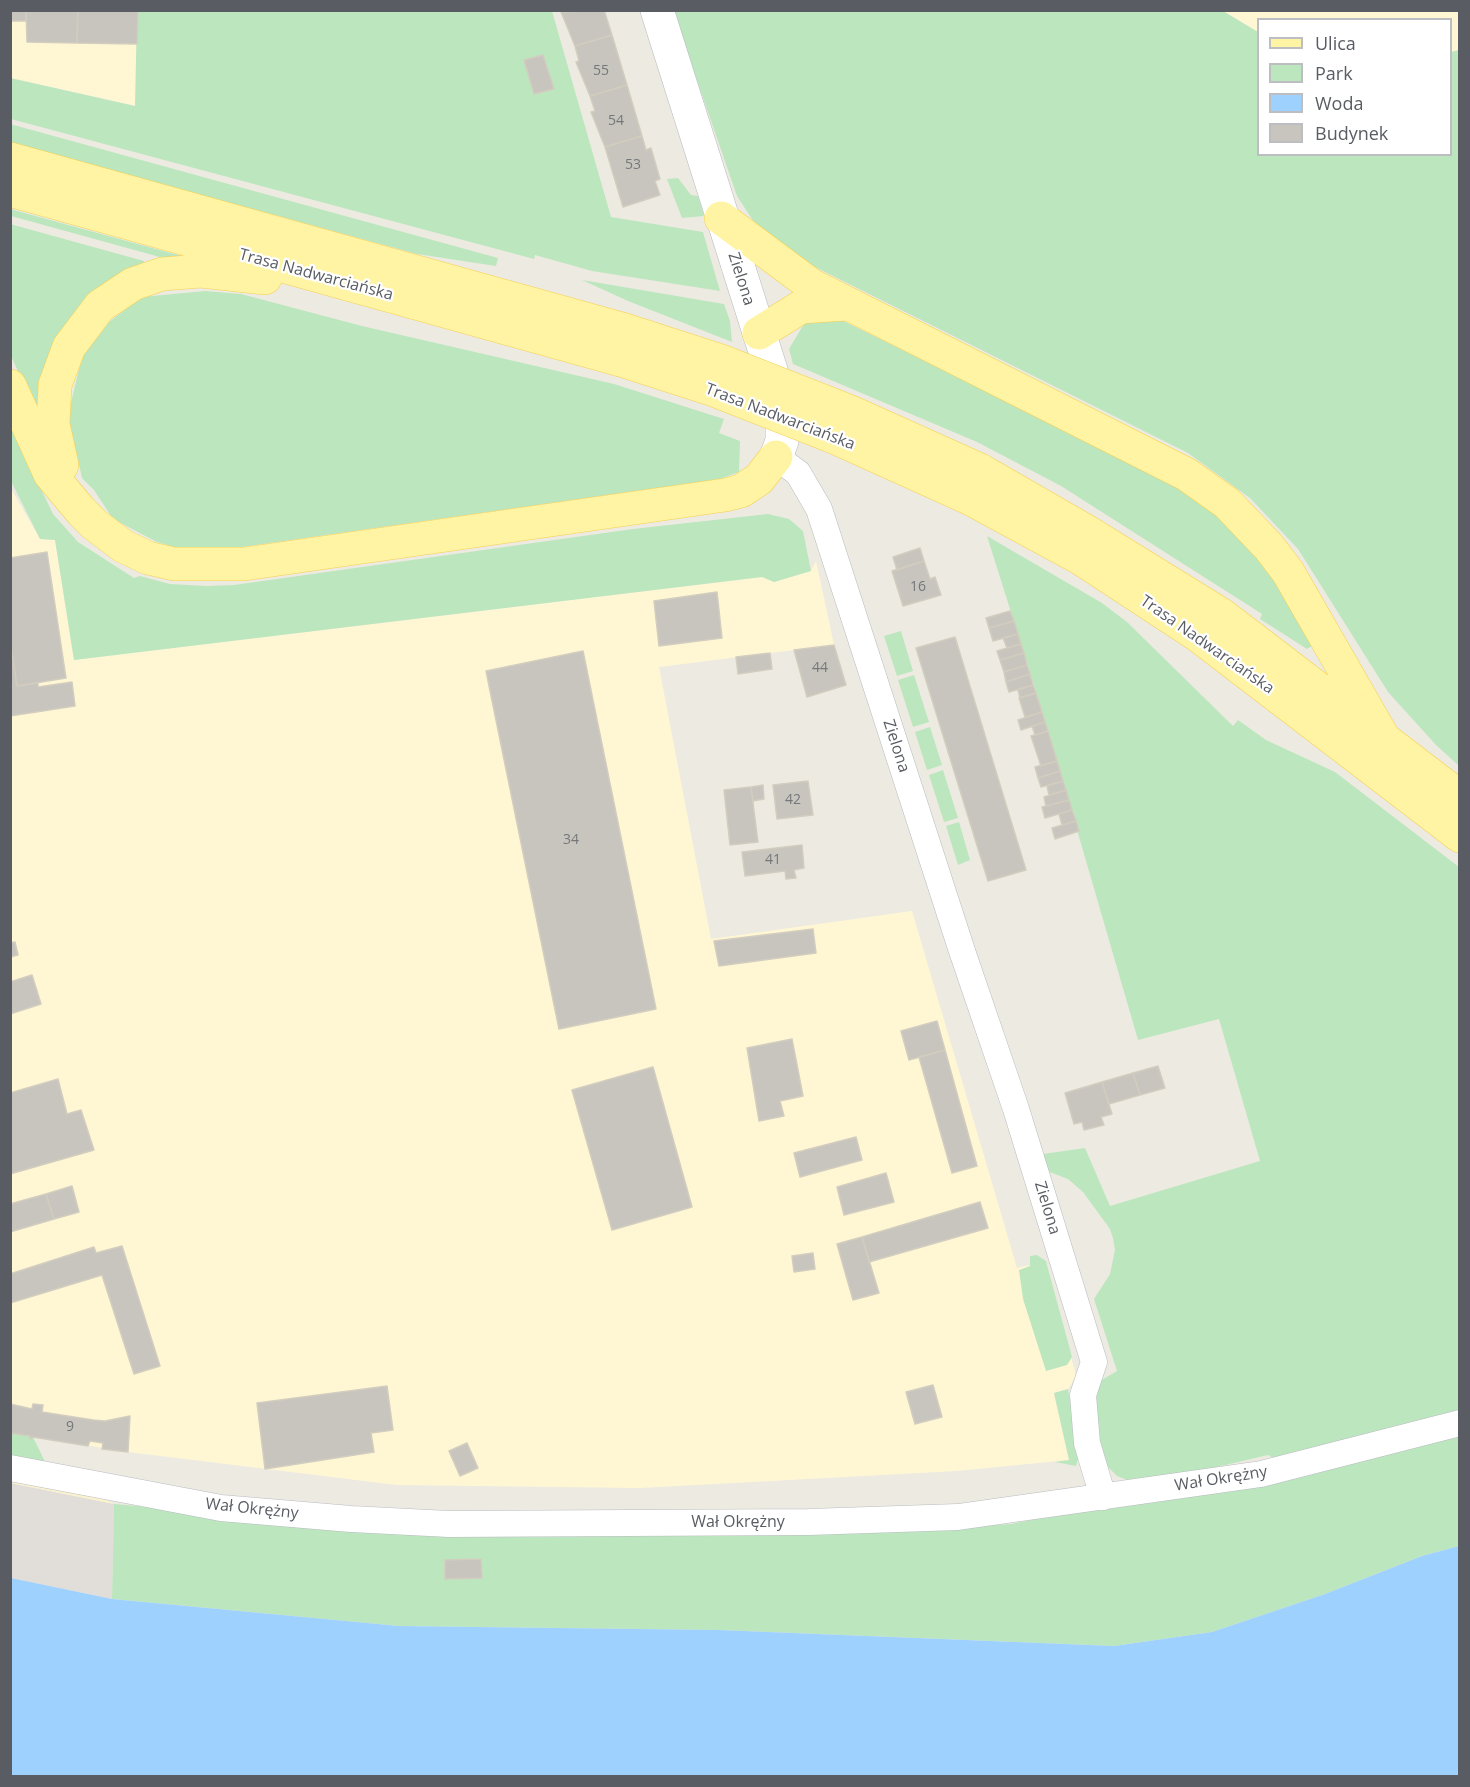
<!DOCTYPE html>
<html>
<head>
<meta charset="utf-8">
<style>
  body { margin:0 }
  #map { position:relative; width:1470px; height:1787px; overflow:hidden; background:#edebe1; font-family:"Open Sans",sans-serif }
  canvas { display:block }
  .frame { position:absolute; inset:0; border:12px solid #595d63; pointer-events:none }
  .legend { position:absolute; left:1257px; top:18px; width:195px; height:138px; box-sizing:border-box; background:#fff; border:2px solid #bdbec1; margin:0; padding:8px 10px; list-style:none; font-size:18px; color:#595d63 }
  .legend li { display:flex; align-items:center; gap:12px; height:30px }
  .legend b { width:30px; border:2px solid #bdbec1 }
</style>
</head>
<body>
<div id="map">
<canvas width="1470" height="1787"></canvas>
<div class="frame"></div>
<ul class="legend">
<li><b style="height:8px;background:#fff4a4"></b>Ulica</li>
<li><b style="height:16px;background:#bce6be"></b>Park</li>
<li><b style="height:16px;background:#9fd1ff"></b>Woda</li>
<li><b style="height:16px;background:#c8c5be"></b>Budynek</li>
</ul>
</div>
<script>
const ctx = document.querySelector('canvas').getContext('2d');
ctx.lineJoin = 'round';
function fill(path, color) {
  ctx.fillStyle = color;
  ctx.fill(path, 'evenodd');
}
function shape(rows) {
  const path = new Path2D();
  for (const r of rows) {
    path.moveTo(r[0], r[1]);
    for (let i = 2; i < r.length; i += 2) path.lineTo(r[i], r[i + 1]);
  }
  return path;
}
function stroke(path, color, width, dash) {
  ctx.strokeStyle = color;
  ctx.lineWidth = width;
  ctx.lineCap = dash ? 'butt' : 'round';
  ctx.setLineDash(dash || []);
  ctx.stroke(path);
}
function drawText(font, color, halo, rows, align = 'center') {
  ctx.font = font + ' "Open Sans",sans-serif';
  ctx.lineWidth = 4.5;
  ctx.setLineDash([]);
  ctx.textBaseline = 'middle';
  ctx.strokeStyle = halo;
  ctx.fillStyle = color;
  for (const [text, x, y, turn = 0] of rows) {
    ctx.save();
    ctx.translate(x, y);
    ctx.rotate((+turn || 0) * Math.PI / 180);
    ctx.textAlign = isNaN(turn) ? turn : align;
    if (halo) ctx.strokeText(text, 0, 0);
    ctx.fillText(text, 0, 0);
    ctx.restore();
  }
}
fill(shape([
  [11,11,138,11,136,106,11,78],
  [1223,11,1459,11,1459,50,1451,52,1450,20,1258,20,1258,32],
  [10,487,40,539,55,540,74,660,763,577,774,582,811,571,816,561,834,645,659,667,711,939,912,911,1017,1268,1046,1261,1076,1376,1068,1389,1054,1393,1069,1460,956,1471,640,1488,397,1485,128,1452,11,1433]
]), '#fff7d4');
fill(shape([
  [10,1483,114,1504,112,1599,11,1578]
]), '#e1ded9');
fill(shape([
  [137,11,552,11,611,217,703,232,720,291,592,271,535,255,534,259,11,119,10,78,135,106],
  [673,11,1223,11,1258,32,1258,154,1450,154,1451,52,1459,50,1459,766,1436,745,1388,692,1298,549,1250,498,1188,453,805,262,761,233,737,196],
  [10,124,498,258,496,266,417,254,11,143],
  [678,178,691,195,698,196,704,216,682,218,667,179],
  [10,209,185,257,167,259,11,216],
  [10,224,144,261,145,265,39,417,11,356],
  [582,280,724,304,730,321,732,342,628,301],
  [205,291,241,294,362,326,614,384,724,419,719,433,740,441,739,472,720,479,228,549,187,551,157,542,113,519,94,490,82,478,68,415,82,357,109,322,142,297],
  [808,317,835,317,1124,458,1190,495,1226,522,1257,554,1315,644,1307,649,1260,619,1262,614,1061,486,977,442,793,364,789,349],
  [11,427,53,514,78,542,134,578,140,576,170,584,206,586,234,585,633,529,768,514,789,519,803,531,811,571,774,582,762,577,74,660,55,540,40,539,11,481],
  [987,536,1102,603,1127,622,1233,726,1238,720,1266,740,1335,772,1459,867,1459,1546,1422,1556,1325,1594,1212,1632,1114,1646,719,1630,399,1626,112,1599,114,1504,402,1529,878,1532,1011,1524,1288,1467,1268,1455,1153,1482,1130,1481,1117,1476,1106,1465,1087,1426,1100,1381,1117,1371,1094,1299,1110,1274,1115,1250,1113,1238,1110,1229,1083,1192,1068,1179,1047,1171,1043,1154,1085,1148,1110,1206,1260,1161,1219,1019,1138,1040,1048,730],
  [901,631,913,671,897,676,884,636],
  [914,675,929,722,913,727,898,680],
  [930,727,942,765,927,770,915,732],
  [943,770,958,818,944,822,929,775],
  [959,822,970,860,958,865,946,826],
  [1037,1255,1046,1261,1072,1357,1067,1365,1046,1371,1023,1299,1019,1270,1030,1266,1030,1256],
  [1068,1389,1079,1455,1076,1466,1055,1462,1069,1460,1054,1393],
  [10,1433,30,1436,30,1439,33,1437,49,1470,11,1463]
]), '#bce6be');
fill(shape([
  [10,1463,49,1470,114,1504,11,1483]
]), '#fbf3ce');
fill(shape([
  [1459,1546,1459,1776,11,1776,11,1578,112,1599,399,1626,719,1630,1114,1646,1212,1632,1325,1594,1422,1556]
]), '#9fd1ff');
const building = shape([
  [10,10,26,10,26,21,10,21,10,10],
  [26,10,78,10,77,43,27,42,26,10],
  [78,10,138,10,137,44,77,43,78,10],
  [604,10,612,35,575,46,561,12,604,10],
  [612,35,627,85,590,96,576,62,579,61,575,46,612,35],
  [543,55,554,89,534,94,524,60,543,55],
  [627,85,642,136,605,147,591,112,595,111,590,96,627,85],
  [642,136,646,150,651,148,660,179,655,181,660,195,623,207,605,147,642,136],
  [920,548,924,561,897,570,893,557,920,548],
  [47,552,66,678,17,686,10,640,10,558,47,552],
  [924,561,930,579,935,577,941,595,903,606,892,571,924,561],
  [717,592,722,638,659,646,654,601,717,592],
  [1010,611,1014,621,989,628,986,618,1010,611],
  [1014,621,1018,634,993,641,989,628,1014,621],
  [1018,634,1021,644,1007,648,1003,638,1018,634],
  [955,637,1026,870,988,881,916,648,955,637],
  [10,641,17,686,38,683,38,687,72,682,75,706,10,716,10,641],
  [1021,644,1024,653,1000,660,997,651,1021,644],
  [834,645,846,685,807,697,794,650,834,645],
  [583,651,656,1009,559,1029,486,671,583,651],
  [770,653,772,669,738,674,736,657,770,653],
  [1024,653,1027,665,1004,672,1000,660,1024,653],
  [1027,665,1030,674,1006,682,1004,672,1027,665],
  [1030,674,1033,685,1009,692,1006,682,1030,674],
  [1033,685,1036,693,1020,698,1018,690,1033,685],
  [1036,693,1042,712,1025,717,1019,698,1036,693],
  [1042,712,1045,722,1021,730,1018,720,1042,712],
  [1045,722,1048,731,1035,735,1032,726,1045,722],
  [1048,731,1057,761,1041,766,1031,736,1048,731],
  [1057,761,1060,771,1038,778,1035,767,1057,761],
  [1060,771,1063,781,1041,787,1038,778,1060,771],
  [808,781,813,815,777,819,773,785,808,781],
  [1063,781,1066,790,1049,795,1047,786,1063,781],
  [763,785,764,799,753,801,751,787,763,785],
  [751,787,758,842,730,845,724,790,751,787],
  [1066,790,1069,800,1046,806,1044,797,1066,790],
  [1069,800,1072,810,1045,818,1042,807,1069,800],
  [1072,810,1076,821,1062,825,1059,814,1072,810],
  [1076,821,1079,831,1055,839,1052,828,1076,821],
  [802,845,804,868,794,870,796,878,786,879,785,871,745,876,742,852,802,845],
  [813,929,816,953,719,966,714,941,813,929],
  [15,942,18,955,10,957,10,943,15,942],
  [32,975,41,1004,10,1014,10,982,32,975],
  [937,1021,945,1050,909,1060,901,1031,937,1021],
  [792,1039,803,1096,780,1101,784,1116,759,1121,747,1048,792,1039],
  [945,1050,977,1166,952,1173,919,1057,945,1050],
  [1158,1066,1165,1088,1140,1095,1133,1073,1158,1066],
  [653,1067,692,1207,612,1230,572,1090,653,1067],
  [1133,1073,1140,1095,1109,1104,1102,1082,1133,1073],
  [58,1079,67,1114,81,1110,94,1150,10,1174,10,1093,58,1079],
  [1102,1082,1112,1114,1101,1117,1104,1125,1084,1130,1082,1122,1074,1124,1065,1093,1102,1082],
  [856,1137,862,1160,800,1177,794,1153,856,1137],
  [886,1173,894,1202,844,1215,837,1187,886,1173],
  [72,1186,79,1212,54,1219,46,1194,72,1186],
  [46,1194,54,1219,10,1232,10,1204,46,1194],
  [980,1202,988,1228,869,1262,862,1237,980,1202],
  [862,1237,879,1293,853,1300,837,1244,862,1237],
  [122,1246,160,1366,134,1374,102,1275,10,1303,10,1274,94,1247,96,1253,122,1246],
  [813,1253,815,1269,794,1272,792,1256,813,1253],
  [933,1385,942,1417,915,1424,906,1392,933,1385],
  [387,1386,393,1430,371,1433,374,1452,265,1469,257,1403,387,1386],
  [10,1404,32,1409,33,1404,43,1405,42,1412,93,1420,105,1421,130,1416,128,1452,102,1449,103,1443,90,1441,88,1446,33,1437,30,1439,30,1436,10,1433,10,1404],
  [467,1443,478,1468,460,1476,449,1451,467,1443],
  [481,1559,482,1578,445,1579,445,1560,481,1559]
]);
fill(building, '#c8c5be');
stroke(building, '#d2cdbf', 1.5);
const street = shape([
  [776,457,798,473,819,509,962,951,1016,1109,1094,1362,1083,1395,1087,1443,1103,1497],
  [10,1468,221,1508,351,1519,449,1524,809,1522,958,1517,1261,1474,1460,1423]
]);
const secondary = shape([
  [657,10,782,405,782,441,776,457]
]);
const primary = shape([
  [10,159,625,330],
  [10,190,621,360],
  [721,218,811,285,1186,474,1227,503,1269,547,1288,572,1384,739],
  [759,333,801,307,845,304],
  [10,386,50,474,81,511,94,524,123,546,148,558,174,564,244,564,725,495,741,491,759,479,776,457],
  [62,465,53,424,55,385,69,347,100,306,133,284,162,274,201,271,265,278],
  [980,470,1086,531,1222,615,1460,797],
  [971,499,1080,558,1196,634,1460,836]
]);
stroke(street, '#b9bbc1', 27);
stroke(secondary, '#b7bac0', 34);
stroke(primary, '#f6cf51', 34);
stroke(street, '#fff', 26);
stroke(secondary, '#fff', 33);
stroke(primary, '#fff4a4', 33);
const primaryBridge = shape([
  [625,330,724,362,851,412,980,470],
  [621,360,711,389,836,438,971,499]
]);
stroke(primaryBridge, '#f6cf51', 34, []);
stroke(primaryBridge, '#fff4a4', 33);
drawText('14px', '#75777a', null, [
  ["55",601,71],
  ["54",616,121],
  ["53",633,165],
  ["16",918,587],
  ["44",820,668],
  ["42",793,800],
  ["34",571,840],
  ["41",773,860],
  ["9",70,1427]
]);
drawText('16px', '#595d63', '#fff', [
  ["Trasa Nadwarciańska",316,275,15],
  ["Zielona",741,279,72],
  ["Trasa Nadwarciańska",780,417,21],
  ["Trasa Nadwarciańska",1207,645,35],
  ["Zielona",896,746,72],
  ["Zielona",1047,1208,73],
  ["Wał Okrężny",1221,1479,-9],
  ["Wał Okrężny",252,1509,6],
  ["Wał Okrężny",738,1522]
]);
</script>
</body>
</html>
